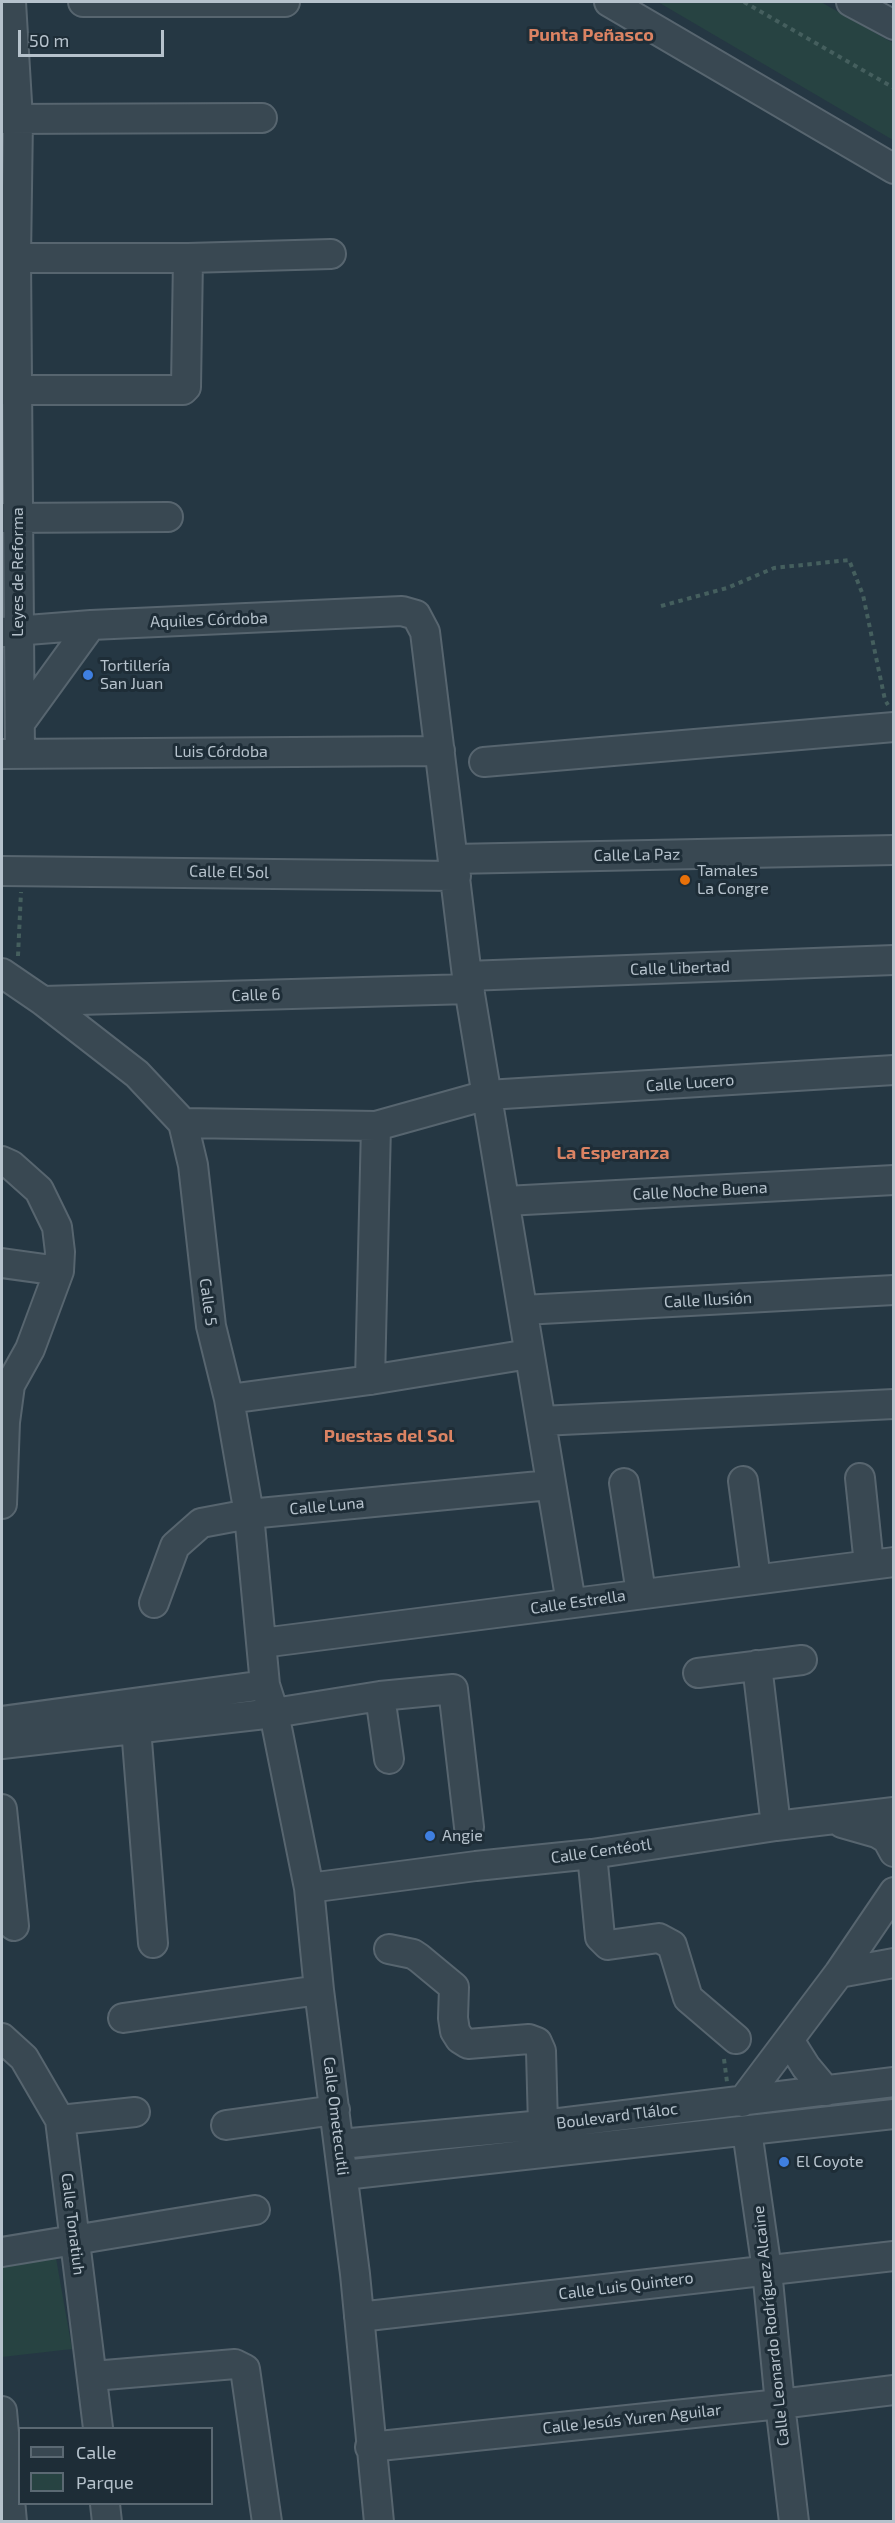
<!DOCTYPE html>
<html>
<head>
<meta charset="utf-8">
<style>
  body { margin:0 }
  #map { position:relative; width:895px; height:2523px; overflow:hidden; background:#253743; font-family:"Exo 2",sans-serif }
  canvas { display:block }
  .frame { position:absolute; inset:0; border:3px solid #b6c2cc; pointer-events:none }
  .legend { position:absolute; left:18px; top:2427px; width:195px; height:78px; box-sizing:border-box; background:#1e2d37; border:2px solid #5b6973; margin:0; padding:8px 10px; list-style:none; font-size:18px; color:#b6c2cc }
  .legend li { display:flex; align-items:center; gap:12px; height:30px }
  .legend b { width:30px; border:2px solid #5b6973 }
  .scale { position:absolute; left:18px; top:30px; width:146px; height:27px; box-sizing:border-box; border:3px solid #b6c2cc; border-top:0; padding-left:8px; font-size:18px; line-height:21px; white-space:nowrap; color:#b6c2cc; -webkit-text-stroke:4px #1e2d37; paint-order:stroke }
</style>
</head>
<body>
<div id="map">
<canvas width="895" height="2523"></canvas>
<div class="frame"></div>
<ul class="legend">
<li><b style="height:8px;background:#394852"></b>Calle</li>
<li><b style="height:16px;background:#274342"></b>Parque</li>
</ul>
<div class="scale">50 m</div>
</div>
<script>
const ctx = document.querySelector('canvas').getContext('2d');
ctx.lineJoin = 'round';
function fill(path, color) {
  ctx.fillStyle = color;
  ctx.fill(path, 'evenodd');
}
function shape(rows) {
  const path = new Path2D();
  for (const r of rows) {
    path.moveTo(r[0], r[1]);
    for (let i = 2; i < r.length; i += 2) path.lineTo(r[i], r[i + 1]);
  }
  return path;
}
function stroke(path, color, width, dash) {
  ctx.strokeStyle = color;
  ctx.lineWidth = width;
  ctx.lineCap = dash ? 'butt' : 'round';
  ctx.setLineDash(dash || []);
  ctx.stroke(path);
}
function drawText(font, color, halo, rows, align = 'center') {
  ctx.font = font + ' "Exo 2",sans-serif';
  ctx.lineWidth = 6;
  ctx.setLineDash([]);
  ctx.textBaseline = 'middle';
  ctx.strokeStyle = halo;
  ctx.fillStyle = color;
  for (const [text, x, y, turn = 0] of rows) {
    ctx.save();
    ctx.translate(x, y);
    ctx.rotate((+turn || 0) * Math.PI / 180);
    ctx.textAlign = isNaN(turn) ? turn : align;
    if (halo) ctx.strokeText(text, 0, 0);
    ctx.fillText(text, 0, 0);
    ctx.restore();
  }
}
fill(shape([
  [658,2,821,2,893,43,893,140],
  [56,2258,72,2349,2,2357,2,2264]
]), '#274342');
const minor = shape([
  [11,2,18,119,16,258,20,754],
  [83,2,285,2],
  [609,2,894,169],
  [851,2,894,25],
  [2,119,262,118],
  [2,258,188,258,331,254],
  [2,390,183,390,186,387,188,258],
  [2,518,168,517],
  [2,632,91,625,402,611,416,615,425,632,467,976,571,1603],
  [20,723,91,625],
  [2,754,440,751],
  [484,762,894,727],
  [453,859,894,850],
  [2,871,456,876],
  [2,973,43,1001,137,1074,183,1123,193,1165,211,1326,229,1399,249,1514,265,1685,274,1713,309,1888,319,1990,355,2274,379,2522],
  [467,976,894,960],
  [43,1001,470,989],
  [183,1123,376,1126,487,1095,894,1070],
  [2,1161,11,1165,39,1190,57,1227,60,1252,59,1271,30,1349,10,1385,5,1422,2,1504],
  [506,1201,894,1180],
  [2,1263,59,1271],
  [523,1310,894,1290],
  [370,1380,376,1126],
  [229,1399,370,1380,529,1354],
  [541,1421,894,1404],
  [860,1478,869,1565],
  [743,1481,756,1579],
  [624,1483,641,1593],
  [154,1603,175,1546,201,1523,249,1514,550,1485],
  [262,1643,894,1562],
  [757,1665,776,1826],
  [698,1673,802,1660],
  [380,1696,389,1759],
  [2,1721,265,1685],
  [136,1728,153,1943],
  [2,1744,274,1713,380,1696,453,1689,469,1827],
  [2,1809,14,1926],
  [842,1823,877,1833,887,1839,894,1852],
  [592,1854,600,1937,608,1945,659,1938,672,1945,688,1998,736,2039],
  [309,1888,476,1866,592,1854,776,1826,894,1812],
  [389,1949,413,1954,419,1958,454,1987,453,2018,455,2031,460,2039,468,2044,529,2039,537,2042,541,2051,543,2125],
  [839,1973,894,1963],
  [123,2018,319,1990],
  [2,2038,24,2058,60,2120,98,2428],
  [789,2040,806,2067,826,2091],
  [742,2102,839,1973,894,1892],
  [60,2120,135,2112],
  [226,2125,335,2110],
  [747,2131,767,2270,780,2404,794,2522],
  [340,2144,543,2125,894,2082],
  [344,2175,894,2114],
  [2,2252,255,2210],
  [359,2317,894,2256],
  [93,2376,235,2364,245,2369,267,2522],
  [2,2411,12,2522],
  [370,2447,780,2404,894,2390],
  [105,2504,107,2522]
]);
stroke(minor, '#57656f', 32);
stroke(shape([
  [744,2,894,88],
  [661,606,727,588,774,568,849,560,863,595,885,700,888,705],
  [18,956,21,892],
  [724,2059,727,2082]
]), '#455f5e', 4, [4.5, 4.5]);
stroke(minor, '#394852', 28);
for (const [x, y, r, color] of [
  [88,675,6,"#3f7fe0"],
  [685,880,6,"#e8710a"],
  [430,1836,6,"#3f7fe0"],
  [784,2162,6,"#3f7fe0"]
]) {
  const dot = new Path2D();
  dot.arc(x, y, r, 0, 2 * Math.PI);
  ctx.fillStyle = color;
  ctx.fill(dot);
  stroke(dot, '#1e2d37', 2);
}
drawText('16px', '#b6c2cc', '#1e2d37', [
  ["Leyes de Reforma",18,572,-90],
  ["Aquiles Córdoba",209,620,-2],
  ["Luis Córdoba",221,752],
  ["Calle La Paz",637,855,-1],
  ["Calle El Sol",229,872,1],
  ["Calle Libertad",680,968,-2],
  ["Calle 6",256,995,-2],
  ["Calle Lucero",690,1083,-4],
  ["Calle Noche Buena",700,1191,-3],
  ["Calle Ilusión",708,1300,-3],
  ["Calle 5",208,1302,82],
  ["Calle Luna",327,1506,-5],
  ["Calle Estrella",578,1602,-8],
  ["Calle Centéotl",601,1851,-8],
  ["Calle Ometecutli",336,2116,83],
  ["Boulevard Tláloc",617,2116,-7],
  ["Calle Tonatiuh",73,2224,83],
  ["Calle Luis Quintero",626,2286,-7],
  ["Calle Leonardo Rodríguez Alcaine",771,2326,-96],
  ["Calle Jesús Yuren Aguilar",632,2419,-6]
]);
drawText('16px', '#b6c2cc', '#1e2d37', [
  ["Tortillería",100,666],
  ["San Juan",100,684],
  ["Tamales",697,871],
  ["La Congre",697,889],
  ["Angie",442,1836],
  ["El Coyote",796,2162]
], 'left');
drawText('bold 18px', '#db8363', '#1e2d37', [
  ["Punta Peñasco",591,35],
  ["La Esperanza",613,1153],
  ["Puestas del Sol",389,1436]
]);
</script>
</body>
</html>
